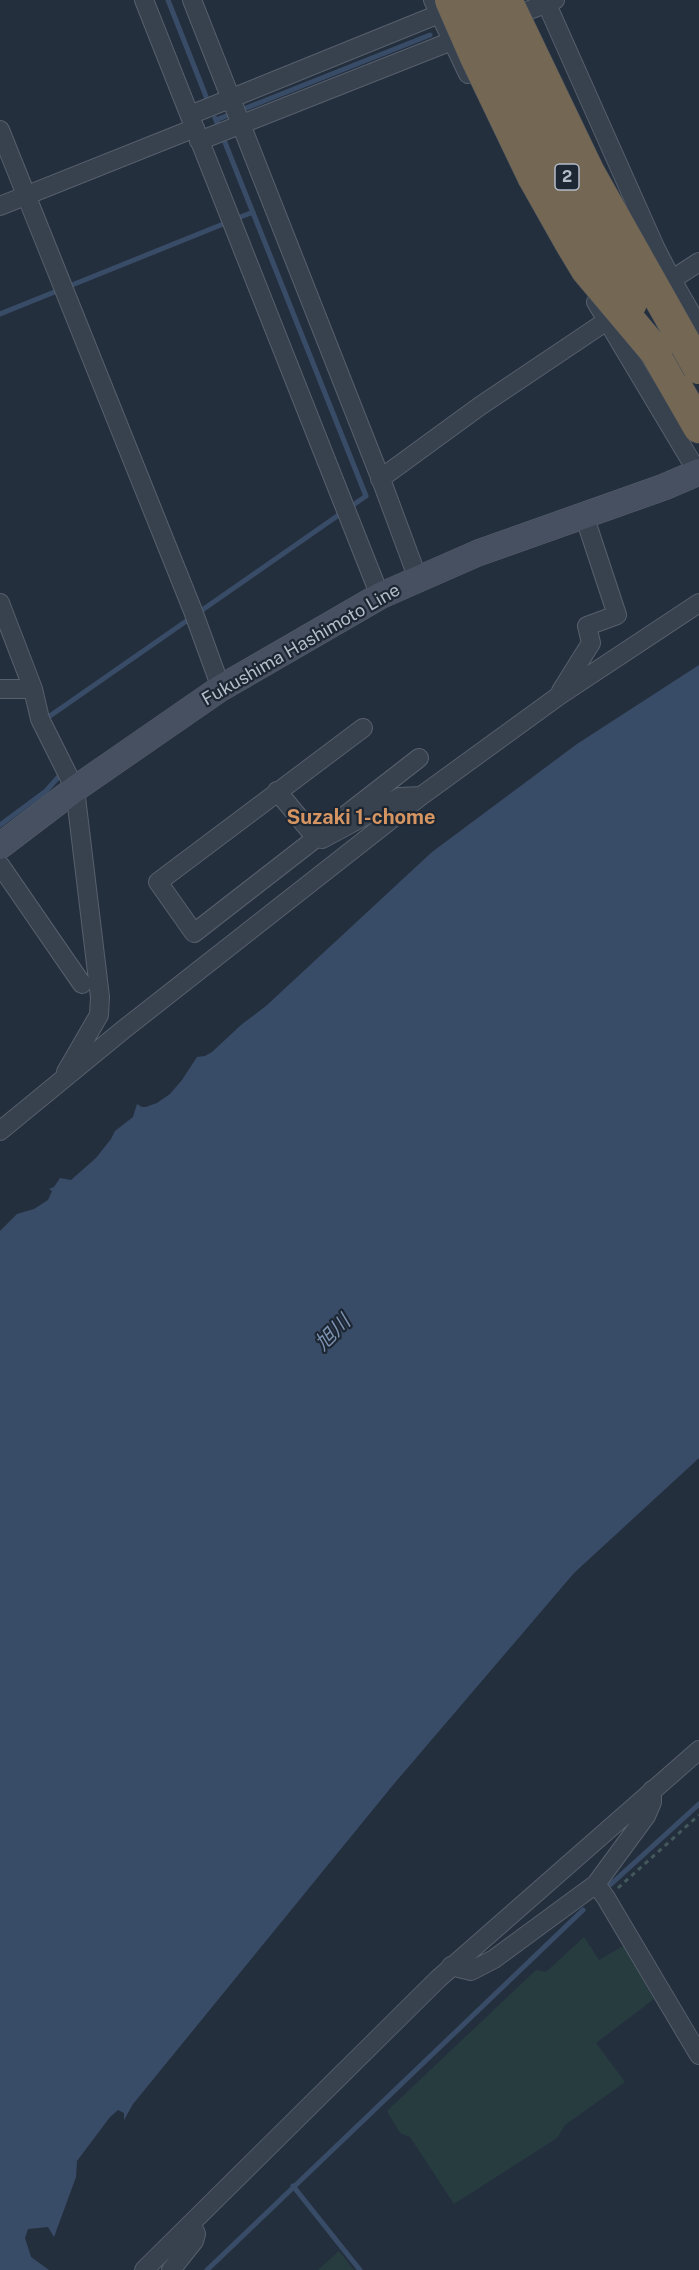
<!DOCTYPE html>
<html>
<head>
<meta charset="utf-8">
<style>
  body { margin:0 }
  canvas { display:block; background:#242f3e }
</style>
</head>
<body>
<canvas width="699" height="2270"></canvas>
<script>
const ctx = document.querySelector('canvas').getContext('2d');
ctx.lineJoin = 'round';
function fill(path, color) {
  ctx.fillStyle = color;
  ctx.fill(path, 'evenodd');
}
function shape(rows) {
  const path = new Path2D();
  for (const r of rows) {
    path.moveTo(r[0], r[1]);
    for (let i = 2; i < r.length; i += 2) path.lineTo(r[i], r[i + 1]);
  }
  return path;
}
function stroke(path, color, width, dash) {
  ctx.strokeStyle = color;
  ctx.lineWidth = width;
  ctx.lineCap = dash ? 'butt' : 'round';
  ctx.setLineDash(dash || []);
  ctx.stroke(path);
}
function drawText(font, color, halo, rows, align = 'center') {
  ctx.font = font + ' "Public Sans","Noto Sans JP",sans-serif';
  ctx.lineWidth = 4.5;
  ctx.setLineDash([]);
  ctx.textBaseline = 'middle';
  ctx.strokeStyle = halo;
  ctx.fillStyle = color;
  for (const [text, x, y, turn = 0] of rows) {
    ctx.save();
    ctx.translate(x, y);
    ctx.rotate((+turn || 0) * Math.PI / 180);
    ctx.textAlign = isNaN(turn) ? turn : align;
    if (halo) ctx.strokeText(text, 0, 0);
    ctx.fillText(text, 0, 0);
    ctx.restore();
  }
}
fill(shape([
  [584,1937,599,1960,623,1946,654,1999,596,2043,625,2082,565,2125,557,2138,454,2204,410,2137,400,2133,387,2111,536,1970,546,1972],
  [339,2251,354,2270,318,2270]
]), '#263c3f');
fill(shape([
  [699,665,699,1458,574,1573,393,1785,133,2104,124,2120,124,2113,118,2110,110,2117,77,2161,76,2177,54,2237,48,2227,28,2229,25,2238,31,2257,49,2270,0,2270,0,1231,17,1214,34,1209,48,1200,52,1191,49,1189,54,1187,60,1178,71,1180,96,1158,111,1139,115,1131,133,1117,137,1104,142,1107,146,1107,157,1103,170,1094,182,1080,197,1057,205,1056,212,1052,241,1025,266,1006,432,852,577,744]
]), '#394c67');
stroke(shape([
  [168,0,209,104],
  [215,118,216,120,430,35],
  [72,285,253,212],
  [0,314,57,291],
  [46,720,47,718,366,496,216,120],
  [0,825,46,791,62,773],
  [610,1885,699,1804],
  [293,2186,360,2270],
  [207,2270,583,1910]
]), '#394c67', 5);
const street = shape([
  [144,0,380,596],
  [192,0,382,482,418,579],
  [433,0,468,74],
  [545,0,655,247,672,280,699,327],
  [507,19,555,0],
  [190,115,449,10],
  [0,130,193,611,221,688],
  [199,141,462,37],
  [0,206,195,128],
  [648,295,699,262],
  [596,302,698,473],
  [380,479,480,406,617,314],
  [0,603,33,689,40,719,75,789,100,997,99,1015,66,1072],
  [0,689,33,689],
  [561,691,591,643,587,626,617,615,584,515],
  [363,728,158,882,194,933,419,758],
  [277,791,316,838,322,839,400,797,421,796],
  [0,865,82,984],
  [0,1131,123,1030,421,796,560,695,699,603],
  [652,1790,652,1802,646,1816,596,1884,606,1898,699,2055],
  [451,1966,471,1971,494,1959,596,1884],
  [144,2270,438,1979,699,1750],
  [171,2270,194,2241,196,2234,192,2225]
]);
const secondary = shape([
  [0,846,75,789,221,688,380,596,478,553,664,487,699,472]
]);
const highway = shape([
  [656,352,699,427]
]);
stroke(street, '#565f6c', 20);
stroke(secondary, '#565f6c', 27);
stroke(highway, '#434c59', 33);
stroke(shape([
  [618,1888,699,1815]
]), '#44595c', 3, [4.5, 4.5]);
stroke(street, '#38414e', 18);
stroke(secondary, '#465061', 26);
stroke(highway, '#746855', 32);
const highwayBridge = shape([
  [451,0,476,57,534,178,569,240,587,270,656,352],
  [482,0,524,92,631,303],
  [506,0,588,171,699,368]
]);
stroke(highwayBridge, '#434c59', 33, []);
stroke(highwayBridge, '#746855', 32);
for (const [x, y, w] of [
  [567,177,24]
]) {
  const box = new Path2D();
  box.roundRect(x - w / 2, y - 13, w, 26, 4.5);
  ctx.fillStyle = '#1d2633';
  ctx.fill(box);
  stroke(box, '#b4bcc9', 1.5);
}
drawText('bold 16px', '#b4bcc9', null, [
  ["2",567,177]
]);
drawText('18px', '#b4bcc9', '#1d2633', [
  ["Fukushima Hashimoto Line",301,645,-30]
]);
drawText('bold 20px', '#d59563', '#1d2633', [
  ["Suzaki 1-chome",361,818]
]);
drawText('italic 20px', '#7c92b1', '#1d2633', [
  ["旭川",333,1333,-45]
]);
</script>
</body>
</html>
